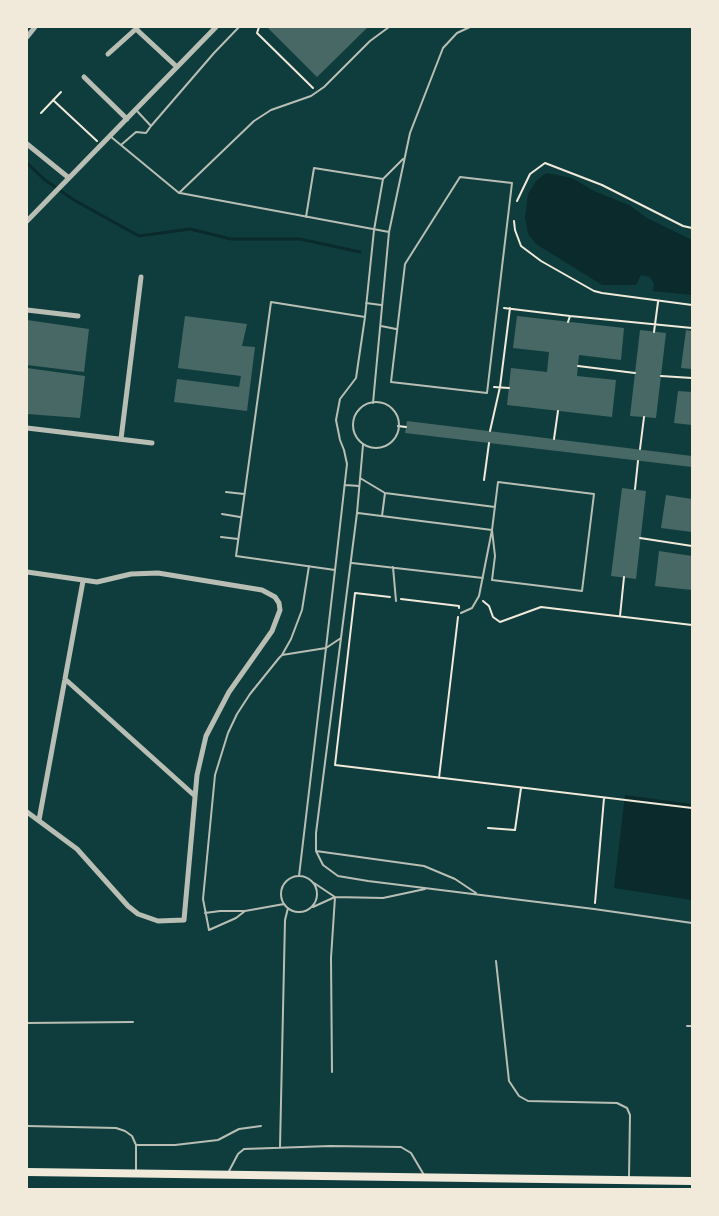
<!DOCTYPE html>
<html>
<head>
<meta charset="utf-8">
<style>
  body { margin:0 }
  #map { position:relative; width:719px; height:1216px; overflow:hidden; background:#0f3d3e; font-family:"Work Sans",sans-serif }
  canvas { display:block }
  .frame { position:absolute; inset:0; border:28px solid #f1e9da; pointer-events:none }
</style>
</head>
<body>
<div id="map">
<canvas width="719" height="1216"></canvas>
<div class="frame"></div>
</div>
<script>
const ctx = document.querySelector('canvas').getContext('2d');
ctx.lineJoin = 'round';
function fill(path, color) {
  ctx.fillStyle = color;
  ctx.fill(path, 'evenodd');
}
function shape(rows) {
  const path = new Path2D();
  for (const r of rows) {
    if (r.length === 3) {
      path.moveTo(r[0] + r[2], r[1]);
      path.arc(r[0], r[1], r[2], 0, 2 * Math.PI);
      continue;
    }
    path.moveTo(r[0], r[1]);
    for (let i = 2; i < r.length; i += 2) path.lineTo(r[i], r[i + 1]);
  }
  return path;
}
function stroke(path, color, width, dash) {
  ctx.strokeStyle = color;
  ctx.lineWidth = width;
  ctx.lineCap = dash ? 'butt' : 'round';
  ctx.setLineDash(dash || []);
  ctx.stroke(path);
}
fill(shape([
  [546,173,572,178,594,191,629,205,647,218,692,240,692,295,653,291,654,284,650,277,641,275,636,285,602,285,536,244,528,234,525,217,528,194,536,181],
  [625,795,692,804,692,900,614,888]
]), '#0a2a2b');
stroke(shape([
  [27,163,45,180,74,200,139,236,190,229,231,239,300,239,360,252]
]), '#0a2a2b', 3);
fill(shape([
  [267,27,368,27,317,77],
  [185,316,247,324,242,346,255,347,247,411,174,402,177,379,239,387,241,376,178,368],
  [517,316,624,328,621,360,579,355,577,376,616,380,612,417,507,405,511,368,547,372,549,352,513,348],
  [27,320,89,329,84,372,27,365],
  [640,330,666,333,656,418,630,416],
  [686,330,692,331,692,369,681,368],
  [27,368,85,376,80,418,27,414],
  [678,391,692,392,692,425,674,423],
  [407,421,692,456,692,467,405,433],
  [622,488,646,491,636,579,611,576],
  [666,495,692,499,692,532,661,528],
  [659,551,692,556,692,590,655,586]
]), '#486865');
stroke(shape([
  [259,27,257,33,313,88],
  [53,100,97,141],
  [41,113,61,92],
  [517,201,530,174,545,163,602,185,683,226,692,228],
  [514,221,515,230,521,246,541,261,594,291,602,293,692,305],
  [504,308,570,316],
  [568,322,570,316,692,328],
  [654,332,658,302],
  [578,366,635,373],
  [661,376,692,378],
  [494,387,509,388],
  [398,426,406,427],
  [490,431,500,387,510,308],
  [554,439,558,411],
  [640,449,644,417],
  [484,480,489,443],
  [635,489,638,461],
  [640,538,692,546],
  [390,597,355,593,335,765,692,808],
  [401,599,459,606,459,608],
  [483,601,489,606,493,617,500,622,541,607,692,625],
  [620,616,624,577],
  [439,778,458,617],
  [488,828,515,830,521,788],
  [595,903,604,798]
]), '#f1e9da', 2);
stroke(shape([
  [137,111,151,126,214,53,239,27],
  [110,136,179,193,254,121,271,110,311,96,324,87,370,41,389,27],
  [121,145,136,132,146,133,151,126],
  [460,177,512,183,487,393,391,382,405,264,460,177],
  [180,193,389,232],
  [306,217,314,168,383,179],
  [366,303,381,305],
  [365,317,374,230,383,179,403,159],
  [381,326,396,329],
  [376,425,23],
  [373,403,389,232,410,133,443,48,457,33,470,27],
  [363,445,357,513,316,833,316,851,323,865,338,876,368,881,594,909,692,923],
  [360,478,385,493,495,507],
  [345,485,359,486],
  [226,492,244,494],
  [358,513,492,530],
  [222,514,240,517],
  [382,516,385,493],
  [221,537,238,539],
  [352,563,483,578],
  [393,567,396,601],
  [461,613,472,608,479,596,492,530,498,482,594,494,582,591,492,580,495,556,492,530],
  [282,655,291,639,302,610,309,566],
  [316,851,424,866,455,879,476,893],
  [299,876,326,648,341,638],
  [299,894,18],
  [314,883,335,897,383,898,425,889],
  [313,907,335,897],
  [245,911,236,918,209,930,203,899,215,775,228,733,237,714,250,694,279,658,282,655,326,648,335,570,347,464,344,450,340,440,336,420,340,399,356,378,365,317,271,302,236,556,335,570],
  [205,913,220,911,245,911,284,904],
  [496,961,509,1081,519,1096,528,1101,617,1103,627,1108,630,1115,629,1177],
  [27,1023,133,1022],
  [687,1026,692,1026],
  [332,1072,331,958,335,897],
  [27,1126,116,1128,125,1131,132,1136,136,1145,136,1171],
  [136,1145,175,1145,218,1140,239,1129,261,1126],
  [280,1147,285,920,288,908],
  [228,1173,238,1154,244,1149,330,1146,401,1147,411,1153,424,1175]
]), '#b8beb3', 2);
stroke(shape([
  [136,29,177,67],
  [27,37,35,27],
  [108,54,137,28],
  [84,77,127,119],
  [27,144,69,178],
  [27,221,216,27],
  [27,310,78,316],
  [27,428,152,443],
  [121,439,141,277],
  [27,572,97,582,131,574,158,573,262,590,275,597,279,603,280,610,272,631,229,692,206,736,197,775,184,920,158,921,138,914,128,906,77,849,27,812],
  [65,679,195,796],
  [39,820,83,581]
]), '#b8beb3', 5);
stroke(shape([
  [27,1172,692,1181]
]), '#f1e9da', 8);
</script>
</body>
</html>
